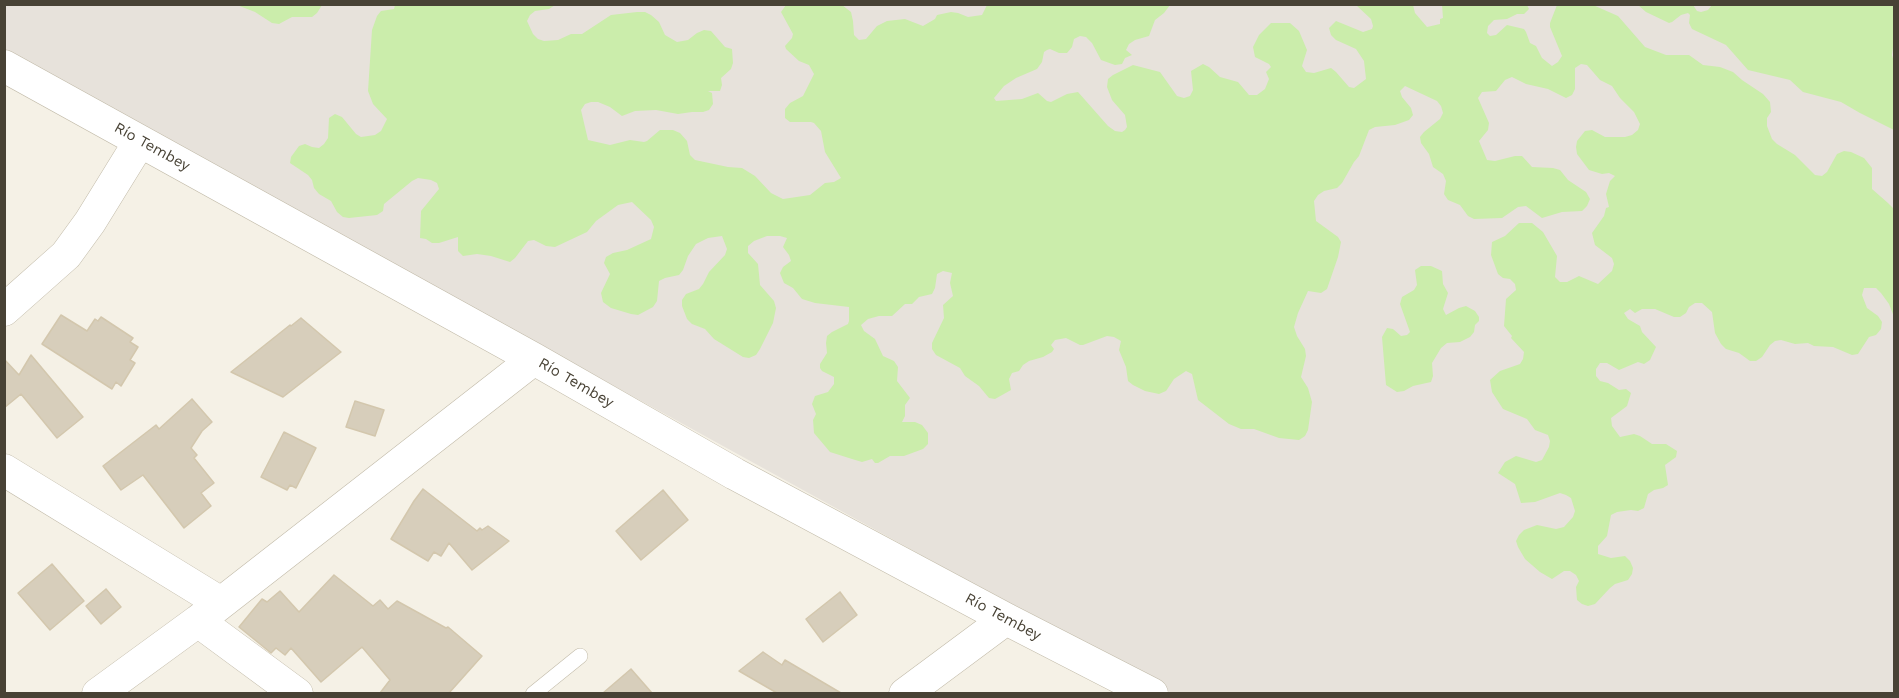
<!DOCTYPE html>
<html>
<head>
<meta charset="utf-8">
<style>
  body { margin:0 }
  #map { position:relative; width:1899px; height:698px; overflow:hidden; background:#f5f1e6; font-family:"Work Sans",sans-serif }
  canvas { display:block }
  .frame { position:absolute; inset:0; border:6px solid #484235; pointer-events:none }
</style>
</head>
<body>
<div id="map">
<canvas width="1899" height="698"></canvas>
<div class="frame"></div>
</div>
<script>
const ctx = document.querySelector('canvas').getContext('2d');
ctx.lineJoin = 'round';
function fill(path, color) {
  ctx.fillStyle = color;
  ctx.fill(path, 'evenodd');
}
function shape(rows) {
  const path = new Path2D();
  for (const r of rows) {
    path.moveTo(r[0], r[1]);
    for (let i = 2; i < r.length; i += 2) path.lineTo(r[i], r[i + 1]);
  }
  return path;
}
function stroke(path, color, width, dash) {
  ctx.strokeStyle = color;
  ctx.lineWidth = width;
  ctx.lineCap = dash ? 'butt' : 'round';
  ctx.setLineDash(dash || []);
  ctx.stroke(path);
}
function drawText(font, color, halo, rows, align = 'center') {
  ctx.font = font + ' "Work Sans",sans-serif';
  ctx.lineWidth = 4.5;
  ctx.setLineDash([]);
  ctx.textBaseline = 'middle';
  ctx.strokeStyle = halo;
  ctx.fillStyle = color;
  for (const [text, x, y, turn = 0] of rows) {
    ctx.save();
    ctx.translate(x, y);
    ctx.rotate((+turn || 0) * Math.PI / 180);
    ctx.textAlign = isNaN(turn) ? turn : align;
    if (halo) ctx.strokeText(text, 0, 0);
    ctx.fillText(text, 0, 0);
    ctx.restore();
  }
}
fill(shape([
  [5,4,1894,5,1894,693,1172,693,5,51]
]), '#e7e2db');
fill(shape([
  [237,5,322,5,317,13,312,17,292,17,279,24,272,23,255,12],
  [1557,5,1593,5,1618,16,1645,47,1666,55,1689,55,1703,65,1720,67,1733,72,1742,80,1763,94,1770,102,1771,112,1767,118,1767,126,1772,139,1777,144,1795,155,1815,175,1822,176,1827,172,1837,154,1844,151,1851,152,1864,158,1872,168,1872,189,1888,203,1893,208,1894,214,1894,317,1889,304,1881,293,1876,288,1864,288,1862,295,1867,308,1878,316,1882,322,1881,329,1876,335,1869,337,1858,354,1852,355,1833,347,1814,346,1808,343,1795,344,1781,340,1775,341,1770,345,1762,357,1756,361,1750,361,1739,353,1726,349,1721,344,1715,333,1712,312,1702,303,1695,303,1689,307,1686,313,1680,317,1674,317,1655,309,1642,309,1635,313,1630,309,1624,313,1628,319,1640,326,1642,332,1656,347,1650,360,1644,364,1638,362,1619,370,1607,363,1600,363,1596,369,1596,376,1600,381,1608,383,1619,390,1626,389,1631,393,1627,406,1611,418,1612,426,1620,437,1634,434,1640,436,1652,444,1666,444,1677,451,1676,457,1665,465,1668,485,1663,488,1654,490,1648,494,1644,508,1638,511,1631,510,1617,512,1611,515,1607,536,1598,546,1598,554,1611,558,1625,556,1630,561,1633,568,1632,574,1628,580,1615,584,1610,588,1595,604,1588,606,1582,604,1577,600,1576,587,1579,581,1576,575,1570,571,1564,571,1552,579,1540,572,1525,559,1518,547,1516,541,1519,535,1524,530,1537,525,1556,529,1564,527,1573,517,1575,511,1571,498,1566,495,1560,493,1535,502,1521,503,1515,484,1498,473,1505,462,1516,456,1536,462,1542,460,1549,447,1550,441,1548,435,1535,430,1527,419,1503,409,1492,392,1490,380,1500,371,1520,364,1523,359,1524,352,1511,338,1512,336,1504,326,1506,299,1516,290,1515,284,1510,279,1503,278,1498,274,1491,255,1492,242,1505,236,1519,223,1532,223,1543,232,1557,256,1555,277,1560,282,1567,282,1579,276,1598,284,1612,271,1614,264,1612,258,1595,245,1592,233,1604,216,1606,208,1609,207,1606,194,1610,181,1615,176,1609,173,1602,174,1589,170,1577,154,1576,147,1577,141,1585,131,1592,130,1605,137,1625,137,1632,135,1638,130,1640,124,1634,112,1620,98,1612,86,1600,80,1587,65,1581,64,1575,68,1575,89,1572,95,1566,98,1548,89,1526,84,1512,77,1505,80,1496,91,1482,92,1478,98,1489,123,1488,130,1479,141,1487,160,1495,161,1515,156,1522,156,1532,167,1553,168,1560,170,1568,180,1586,192,1590,199,1587,206,1582,211,1562,212,1542,218,1526,206,1518,207,1502,218,1474,219,1468,216,1460,205,1448,200,1444,194,1446,181,1443,174,1433,167,1429,154,1421,143,1420,137,1424,132,1440,119,1443,113,1441,106,1437,101,1405,86,1400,91,1402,97,1411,108,1413,115,1409,120,1395,125,1375,127,1369,130,1359,156,1354,162,1342,183,1337,188,1324,191,1318,195,1314,201,1316,221,1338,237,1341,242,1338,257,1327,289,1321,293,1308,291,1298,313,1294,327,1297,336,1305,349,1306,356,1301,377,1308,388,1312,402,1308,430,1305,436,1299,440,1279,438,1254,429,1241,429,1229,424,1198,400,1192,374,1186,371,1174,379,1166,391,1159,394,1145,391,1133,385,1128,381,1126,367,1119,350,1121,341,1114,337,1107,336,1083,345,1080,345,1066,338,1055,340,1051,345,1054,349,1052,352,1043,357,1029,361,1023,365,1019,371,1012,373,1009,379,1011,390,995,399,989,398,979,386,965,376,960,368,936,355,932,349,932,343,944,318,943,305,953,296,950,283,952,273,943,271,937,274,935,288,932,294,919,297,912,304,905,304,892,316,879,316,868,319,861,325,864,331,875,339,883,356,894,361,898,367,897,381,910,398,905,405,905,416,902,422,915,422,922,425,928,433,928,444,923,449,904,456,890,456,878,463,875,463,872,459,862,462,852,459,830,452,814,433,813,420,816,414,812,404,815,396,828,392,834,384,834,377,822,371,820,368,820,364,827,353,826,343,827,336,832,332,848,324,849,321,849,307,815,303,802,299,793,288,784,283,780,273,783,267,791,261,789,255,783,247,787,238,780,236,767,236,754,241,748,246,748,253,758,264,760,285,774,301,776,308,773,323,760,349,756,355,749,358,743,357,714,339,705,329,692,324,687,319,682,306,682,300,686,294,699,289,703,284,709,272,725,255,727,249,722,236,708,238,696,244,688,256,683,270,679,275,665,278,659,281,657,301,653,307,638,315,631,314,611,308,603,302,601,293,610,274,604,263,606,257,613,253,627,250,651,239,654,227,651,220,632,202,618,205,596,221,587,232,555,247,546,246,534,240,528,241,515,258,510,262,491,256,477,254,463,256,458,251,458,237,439,243,432,243,426,239,420,238,421,211,439,189,437,183,431,180,418,178,412,181,384,204,383,211,377,215,349,218,343,217,337,212,331,201,319,194,314,188,312,180,308,175,290,163,291,157,299,146,305,144,312,147,319,148,324,144,328,138,329,118,335,114,342,117,356,134,361,137,375,135,381,131,387,119,373,104,368,91,372,30,377,16,381,11,394,9,395,5,555,5,549,9,535,11,530,15,527,21,533,34,538,39,544,41,558,40,571,34,582,34,611,15,637,12,645,12,651,15,659,22,665,35,677,42,688,40,697,33,704,30,711,31,725,47,732,49,733,63,731,69,721,78,722,85,720,91,708,91,712,93,713,104,709,110,703,112,692,112,678,114,656,110,635,111,622,116,610,107,598,102,591,102,585,104,581,110,588,140,610,145,630,140,644,142,647,141,660,130,673,130,680,133,687,141,690,155,695,160,728,167,742,168,755,176,771,193,783,199,810,195,825,183,834,182,841,178,825,152,821,131,814,123,811,122,790,122,785,118,785,109,790,103,803,96,814,74,809,65,799,61,786,49,785,46,792,38,793,34,781,12,786,5,842,5,851,12,853,21,854,35,859,40,866,39,877,26,887,21,905,19,923,26,935,19,937,15,951,12,958,13,968,17,982,15,987,5,1170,5,1164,13,1155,20,1149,36,1135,40,1129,44,1126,50,1132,55,1125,58,1122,64,1115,65,1101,60,1092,43,1086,37,1080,36,1074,39,1072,47,1067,53,1059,53,1050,49,1047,50,1044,52,1042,62,1037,69,1016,78,1004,86,994,98,996,101,1022,99,1038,93,1047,101,1051,102,1067,94,1078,92,1108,126,1115,131,1122,132,1125,130,1127,127,1125,115,1112,100,1107,87,1108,79,1113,75,1133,65,1160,72,1177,96,1184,98,1190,96,1193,90,1191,71,1203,64,1209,67,1220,77,1238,82,1249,95,1257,95,1265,89,1269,79,1266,72,1271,67,1269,64,1255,57,1253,47,1259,35,1271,23,1290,23,1299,31,1307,50,1302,66,1306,72,1314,73,1331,68,1336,72,1349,87,1354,88,1366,79,1364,61,1356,49,1336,40,1331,35,1329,28,1336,21,1363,32,1372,29,1373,26,1371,19,1356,5,1413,5,1415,13,1427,27,1440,24,1440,19,1443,18,1442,5,1527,5,1529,9,1524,14,1517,14,1507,19,1494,20,1488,26,1487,33,1490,36,1496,35,1507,25,1524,29,1526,32,1530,43,1536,46,1542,58,1552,66,1558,62,1562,56,1550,27,1550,23],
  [1712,5,1894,5,1894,47,1893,48,1892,55,1894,62,1894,130,1860,113,1841,102,1803,92,1790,80,1748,70,1726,45,1692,29,1689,23,1690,15,1688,13,1681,15,1672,22,1669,23,1646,12,1638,5,1693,5,1697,11,1701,12,1708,10],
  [1421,266,1431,266,1442,271,1443,284,1448,293,1443,309,1446,315,1459,308,1466,306,1475,311,1479,317,1479,321,1475,325,1474,332,1470,337,1460,342,1447,343,1441,348,1432,363,1433,376,1431,382,1413,386,1404,391,1397,392,1386,385,1382,337,1387,328,1393,329,1401,336,1407,335,1410,332,1400,304,1402,297,1414,290,1417,285,1415,270]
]), '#cbedab');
const building = shape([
  [61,315,87,331,95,319,98,321,101,317,133,338,130,342,138,347,130,360,135,363,121,386,116,382,112,389,42,344,61,315],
  [301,318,341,352,283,397,231,372,290,325,291,326,301,318],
  [31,355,83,417,57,438,21,394,4,408,4,359,19,375,31,355],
  [192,399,212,422,202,431,191,448,197,455,194,458,214,483,201,493,211,506,184,528,143,475,121,490,103,466,156,425,159,429,192,399],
  [355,401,384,410,375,436,346,427,355,401],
  [284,432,316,448,296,488,290,485,287,490,261,477,284,432],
  [423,489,477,531,480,528,482,530,488,526,509,541,472,570,449,543,441,556,434,552,428,561,391,539,414,501,423,489],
  [663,490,688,520,641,560,616,531,663,490],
  [52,564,84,601,50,630,18,593,52,564],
  [334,575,373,606,380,600,388,609,397,601,446,628,448,627,482,656,449,693,380,693,390,680,362,647,321,682,291,648,285,655,276,648,271,653,239,627,262,599,267,602,280,591,299,612,334,575],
  [106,589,121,607,101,624,86,606,106,589],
  [840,592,857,615,823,642,806,619,840,592],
  [763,652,782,665,785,660,841,693,777,693,739,671,763,652],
  [631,669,652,693,603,693,631,669]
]);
fill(building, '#d7cebb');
stroke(building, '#d3c7ad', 1.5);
const lane = shape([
  [533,694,580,656]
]);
const street = shape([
  [4,66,534,359,735,474,1006,619,1152,694],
  [4,310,66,255,90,222,140,141],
  [4,470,221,603],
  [198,621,297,694],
  [98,694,198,621,534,359],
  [905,694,1006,619]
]);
stroke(lane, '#c1baa8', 16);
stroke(street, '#c1baa8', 33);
stroke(lane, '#fff', 15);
stroke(street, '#fff', 32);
drawText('15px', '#484235', '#fff', [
  ["Río Tembey",152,147,29],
  ["Río Tembey",576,383,30],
  ["Río Tembey",1003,617,28]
]);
</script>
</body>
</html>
